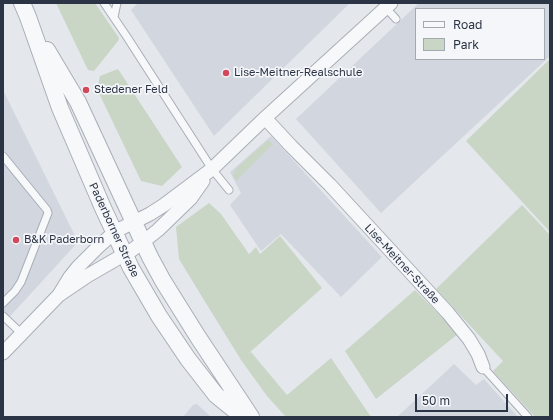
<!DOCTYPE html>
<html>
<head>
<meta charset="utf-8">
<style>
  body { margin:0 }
  #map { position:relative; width:553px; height:420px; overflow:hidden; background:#e4e7ec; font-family:"Golos Text",sans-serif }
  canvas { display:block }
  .frame { position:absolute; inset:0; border:4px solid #2b3445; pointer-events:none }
  .legend { position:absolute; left:415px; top:8px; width:130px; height:52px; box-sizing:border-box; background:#f4f6f9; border:1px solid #a4a8b1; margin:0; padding:5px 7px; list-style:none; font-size:12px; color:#2b3445 }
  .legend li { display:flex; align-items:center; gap:8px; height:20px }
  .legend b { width:20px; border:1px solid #a4a8b1 }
  .scale { position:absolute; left:415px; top:394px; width:93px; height:18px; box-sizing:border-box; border:2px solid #2b3445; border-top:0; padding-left:5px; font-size:12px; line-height:14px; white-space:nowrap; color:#2b3445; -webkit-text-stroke:3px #f4f6f9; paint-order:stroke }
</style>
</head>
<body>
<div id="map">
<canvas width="553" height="420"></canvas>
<div class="frame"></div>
<ul class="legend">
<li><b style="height:5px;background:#f7f8fa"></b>Road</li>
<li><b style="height:11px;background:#c9d6c5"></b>Park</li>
</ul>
<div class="scale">50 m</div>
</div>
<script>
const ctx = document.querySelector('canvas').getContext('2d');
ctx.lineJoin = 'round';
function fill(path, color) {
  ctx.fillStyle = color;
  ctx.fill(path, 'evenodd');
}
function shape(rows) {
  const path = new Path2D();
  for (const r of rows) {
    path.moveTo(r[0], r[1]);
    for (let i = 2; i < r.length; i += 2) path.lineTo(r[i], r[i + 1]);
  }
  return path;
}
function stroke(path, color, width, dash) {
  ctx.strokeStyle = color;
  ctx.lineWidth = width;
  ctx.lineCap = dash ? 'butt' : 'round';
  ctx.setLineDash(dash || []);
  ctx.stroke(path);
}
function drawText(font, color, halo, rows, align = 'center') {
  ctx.font = font + ' "Golos Text",sans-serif';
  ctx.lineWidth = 3.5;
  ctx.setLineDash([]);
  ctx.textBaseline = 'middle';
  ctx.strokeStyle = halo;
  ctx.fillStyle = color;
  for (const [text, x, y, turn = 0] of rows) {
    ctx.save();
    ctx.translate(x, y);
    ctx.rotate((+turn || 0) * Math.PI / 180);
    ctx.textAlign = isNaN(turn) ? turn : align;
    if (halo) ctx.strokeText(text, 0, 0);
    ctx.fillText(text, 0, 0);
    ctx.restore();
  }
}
fill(shape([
  [138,3,350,3,214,136,131,10],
  [419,3,550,3,550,56,381,213,296,119],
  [416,9,544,9,544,59,416,59],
  [3,90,78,242,3,324],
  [271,136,382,257,341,297,281,234,261,251,230,205,241,193,230,172],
  [454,364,476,385,484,379,518,417,397,417],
  [197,404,211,417,183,417,193,405]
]), '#d2d6de');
fill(shape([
  [56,3,95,3,119,38,118,41,94,71,88,70],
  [550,59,550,232,466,141],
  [118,69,182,167,162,186,141,181,97,89,100,76],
  [268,140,273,144,236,181,233,175,237,168],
  [209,203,221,214,249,254,204,300,179,259,176,227],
  [522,205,550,235,550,417,535,417,493,371,503,361,436,289],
  [280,236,322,288,248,354,251,352,287,395,331,358,371,417,286,417,267,396,241,360,204,300,256,247,260,254],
  [415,290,458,334,376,399,345,351]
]), '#c9d6c5');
const service = shape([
  [104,3,127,37,212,169,229,190],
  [386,8,396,19],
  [114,17,117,3],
  [3,156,47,210,48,213,21,282,15,291,3,303],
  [3,316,21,333],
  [483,367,528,417]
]);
const minor = shape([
  [265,118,291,146,330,185,448,313,469,339,478,354,483,367],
  [59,295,70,277,78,267,98,247,108,238,120,229,150,214,164,205,212,169,265,118,391,3],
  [3,353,59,295,87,276,132,250,143,242,158,230,191,198,203,181]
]);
const tertiary = shape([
  [22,3,28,17,60,108,103,208,131,268,159,316,188,359,216,395,243,417],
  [47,50,78,102,150,257,163,281,198,337,251,417]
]);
stroke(service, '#a9aeb7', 9);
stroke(minor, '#a9aeb7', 15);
stroke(tertiary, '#a9aeb7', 18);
stroke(service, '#f7f8fa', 7);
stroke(minor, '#f7f8fa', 13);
stroke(tertiary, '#f7f8fa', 16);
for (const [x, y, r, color] of [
  [226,73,4,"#d1495b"],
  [86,90,4,"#d1495b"],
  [16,240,4,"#d1495b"]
]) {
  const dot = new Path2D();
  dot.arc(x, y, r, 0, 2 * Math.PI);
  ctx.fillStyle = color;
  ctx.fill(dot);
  stroke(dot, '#f4f6f9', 1.5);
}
drawText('11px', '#2b3445', '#f4f6f9', [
  ["Lise-Meitner-Realschule",234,73],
  ["Stedener Feld",94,90],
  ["B&K Paderborn",24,240]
], 'left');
drawText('11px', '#2b3445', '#f4f6f9', [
  ["Paderborner Straße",114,230,65],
  ["Lise-Meitner-Straße",402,264,47]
]);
</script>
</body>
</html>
